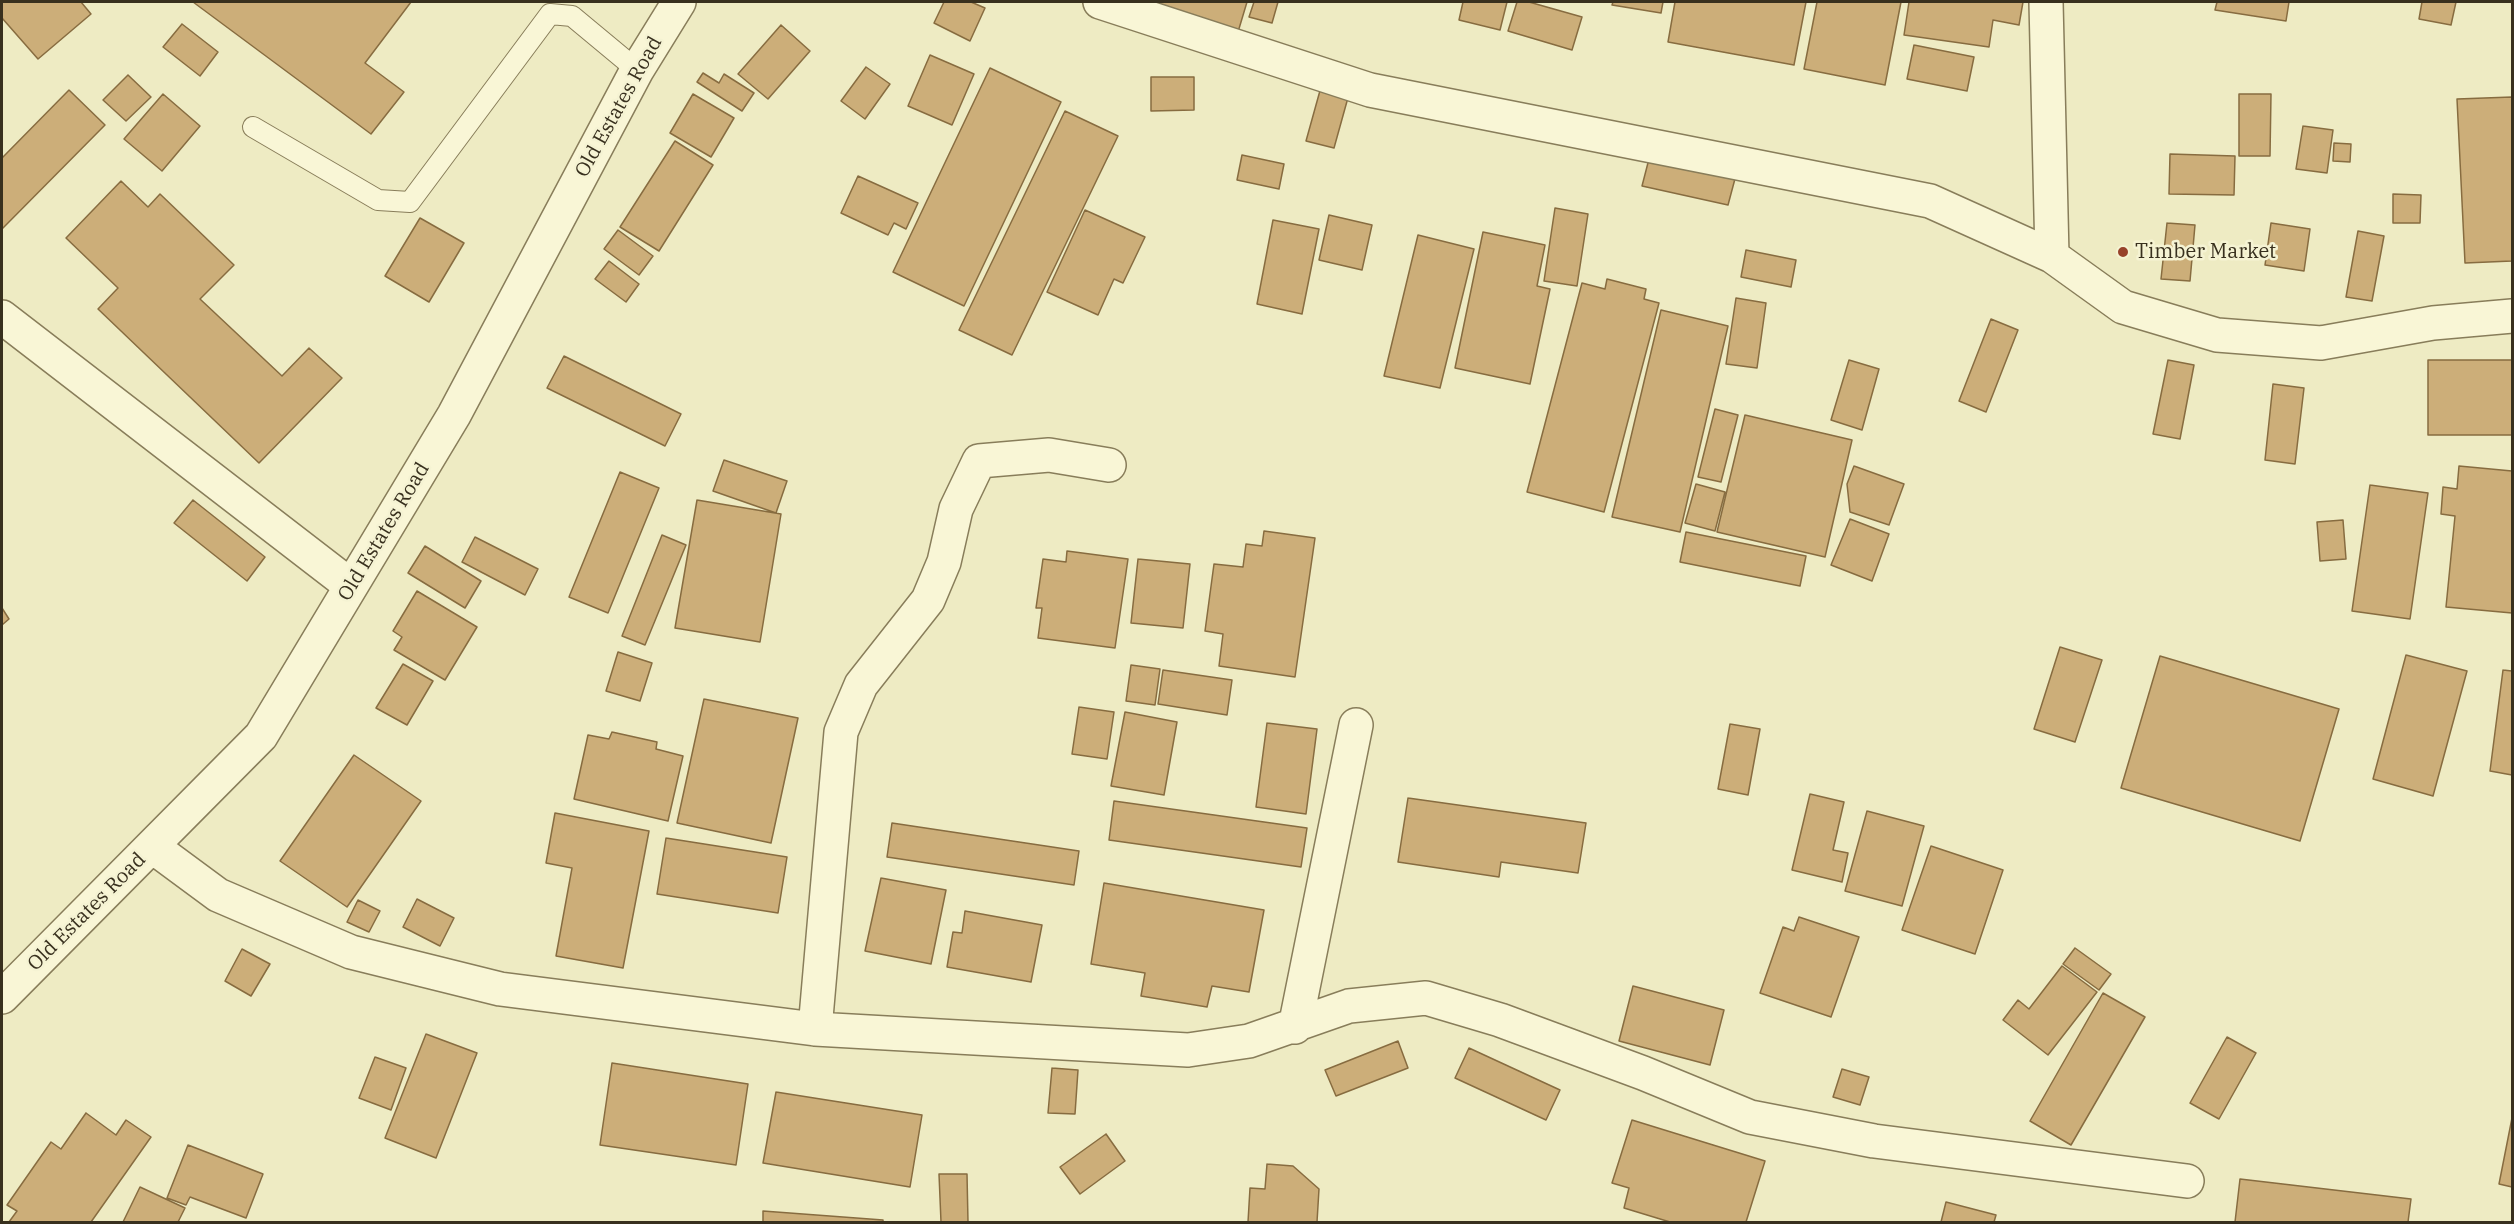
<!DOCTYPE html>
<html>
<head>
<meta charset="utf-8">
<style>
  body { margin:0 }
  #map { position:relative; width:2514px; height:1224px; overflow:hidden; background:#eeebc3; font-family:"IBM Plex Serif",serif }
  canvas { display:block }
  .frame { position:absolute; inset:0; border:3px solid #38301e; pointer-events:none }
</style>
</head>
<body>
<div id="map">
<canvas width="2514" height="1224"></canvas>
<div class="frame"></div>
</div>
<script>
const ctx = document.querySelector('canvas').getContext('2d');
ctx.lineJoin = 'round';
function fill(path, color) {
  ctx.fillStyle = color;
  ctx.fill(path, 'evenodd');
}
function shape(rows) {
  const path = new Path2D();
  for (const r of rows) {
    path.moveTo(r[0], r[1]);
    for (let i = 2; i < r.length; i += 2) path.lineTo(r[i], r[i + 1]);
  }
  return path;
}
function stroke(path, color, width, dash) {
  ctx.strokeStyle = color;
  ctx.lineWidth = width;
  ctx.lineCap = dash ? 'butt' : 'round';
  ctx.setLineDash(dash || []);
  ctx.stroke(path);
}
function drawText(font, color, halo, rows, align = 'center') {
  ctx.font = font + ' "IBM Plex Serif",serif';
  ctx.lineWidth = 5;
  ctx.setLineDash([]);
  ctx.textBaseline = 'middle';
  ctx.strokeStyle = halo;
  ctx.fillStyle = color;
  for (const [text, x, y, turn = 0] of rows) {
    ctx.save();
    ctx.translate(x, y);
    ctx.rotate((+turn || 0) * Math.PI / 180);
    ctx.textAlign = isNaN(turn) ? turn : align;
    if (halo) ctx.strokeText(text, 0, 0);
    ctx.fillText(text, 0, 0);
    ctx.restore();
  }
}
const building = shape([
  [2,2,81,2,91,14,38,59,2,18,2,2],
  [193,2,411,2,365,63,404,92,371,134,193,2],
  [944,2,971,2,985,8,970,41,934,23,944,2],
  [1152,2,1247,2,1238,32,1150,8,1152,2],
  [1254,2,1278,2,1272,23,1249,17,1254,2],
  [1463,2,1507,2,1500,30,1459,20,1463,2],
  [1517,2,1529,2,1582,17,1572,50,1508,31,1517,2],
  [1613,2,1663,2,1661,13,1612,5,1613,2],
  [1675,2,1806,2,1794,65,1668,42,1675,2],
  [1817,2,1901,2,1885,85,1804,69,1817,2],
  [1909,2,2023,2,2019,25,1993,20,1989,47,1904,35,1909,2],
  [2217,2,2289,2,2286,21,2215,10,2217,2],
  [2422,2,2456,2,2451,25,2419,19,2422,2],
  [182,24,218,52,200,76,163,47,182,24],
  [781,25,810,51,768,99,738,74,781,25],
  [1914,45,1974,57,1967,91,1907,79,1914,45],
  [930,55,974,74,952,125,908,106,930,55],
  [866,67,890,84,865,119,841,101,866,67],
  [990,68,1061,102,964,306,893,272,990,68],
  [703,73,719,83,724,74,754,93,742,111,697,82,703,73],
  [128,75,151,97,126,121,103,100,128,75],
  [1151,77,1194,77,1194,110,1151,111,1151,77],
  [1321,87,1349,94,1334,148,1306,141,1321,87],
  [69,90,105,125,2,229,2,158,69,90],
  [163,94,200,126,162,171,124,139,163,94],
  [693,94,734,118,711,157,670,133,693,94],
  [2239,94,2271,94,2270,156,2239,156,2239,94],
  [2512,97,2512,261,2465,263,2457,99,2512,97],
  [1065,111,1118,136,1012,355,959,330,1065,111],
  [2303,126,2333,130,2327,173,2296,169,2303,126],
  [675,141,713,165,659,251,620,227,675,141],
  [2334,143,2351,144,2350,162,2333,161,2334,143],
  [2170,154,2235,156,2234,195,2169,194,2170,154],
  [1242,155,1284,164,1279,189,1237,180,1242,155],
  [1650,155,1736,175,1728,205,1642,186,1650,155],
  [858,176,918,203,906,229,894,223,888,235,841,213,858,176],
  [121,181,148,207,160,194,234,265,200,299,282,376,309,348,342,378,259,463,98,309,118,288,66,238,121,181],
  [2393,194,2421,195,2420,223,2393,223,2393,194],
  [1555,208,1588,214,1577,286,1544,281,1555,208],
  [1085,210,1145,237,1123,283,1114,279,1098,315,1047,292,1085,210],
  [1329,215,1372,225,1362,270,1319,260,1329,215],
  [420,218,464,243,429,302,385,276,420,218],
  [1273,220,1319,229,1302,314,1257,304,1273,220],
  [2167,223,2195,225,2190,281,2161,279,2167,223],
  [2271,223,2310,229,2304,271,2265,265,2271,223],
  [618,230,653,256,639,275,604,249,618,230],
  [2358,231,2384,236,2372,301,2346,297,2358,231],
  [1483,232,1545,245,1537,286,1550,289,1530,384,1455,368,1483,232],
  [1418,235,1474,249,1440,388,1384,376,1418,235],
  [1746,250,1796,260,1791,287,1741,277,1746,250],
  [609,261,639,284,626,302,595,279,609,261],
  [1607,279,1646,289,1644,299,1659,303,1604,512,1527,492,1582,283,1605,289,1607,279],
  [1736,298,1766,303,1757,368,1726,364,1736,298],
  [1661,310,1728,326,1680,532,1612,517,1661,310],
  [1991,319,2018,330,1986,412,1959,401,1991,319],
  [564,356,681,414,665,446,547,388,564,356],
  [1849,360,1879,369,1862,430,1831,420,1849,360],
  [2168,360,2194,365,2180,439,2153,434,2168,360],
  [2428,360,2512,360,2512,435,2428,435,2428,360],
  [2273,384,2304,388,2295,464,2265,460,2273,384],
  [1715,409,1738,415,1721,482,1698,477,1715,409],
  [1745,415,1852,440,1825,557,1717,532,1745,415],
  [724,460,787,481,776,513,713,491,724,460],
  [1854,466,1904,484,1889,525,1850,512,1847,484,1854,466],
  [2459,466,2512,471,2512,613,2446,607,2455,516,2441,514,2443,487,2457,489,2459,466],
  [620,472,659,488,608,613,569,597,620,472],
  [1696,484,1725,492,1715,531,1685,523,1696,484],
  [2370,485,2428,493,2410,619,2352,611,2370,485],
  [193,500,265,557,247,581,174,523,193,500],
  [697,500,781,514,760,642,675,628,697,500],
  [1850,519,1889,534,1872,581,1831,565,1850,519],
  [2343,520,2346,559,2320,561,2317,522,2343,520],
  [1264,531,1315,538,1295,677,1219,666,1223,634,1205,631,1214,564,1243,567,1246,544,1262,546,1264,531],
  [1686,532,1806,556,1800,586,1680,562,1686,532],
  [662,535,686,545,645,645,622,636,662,535],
  [475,537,538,569,525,595,462,562,475,537],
  [425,546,481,581,465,608,408,573,425,546],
  [1067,551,1128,559,1115,648,1038,638,1042,608,1036,608,1043,559,1066,562,1067,551],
  [1138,559,1190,564,1183,628,1131,623,1138,559],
  [417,591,477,627,445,680,394,650,402,637,393,631,417,591],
  [2,608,9,619,2,625,2,608],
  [2060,647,2102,660,2075,742,2034,729,2060,647],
  [618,652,652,663,640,701,606,691,618,652],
  [2406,655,2467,671,2433,796,2373,779,2406,655],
  [2160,656,2339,709,2300,841,2121,788,2160,656],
  [403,664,433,681,407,725,376,708,403,664],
  [1131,665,1160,669,1155,705,1126,701,1131,665],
  [1163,670,1232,680,1227,715,1158,704,1163,670],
  [2503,670,2512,671,2512,775,2490,771,2503,670],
  [704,699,798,718,771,843,677,823,704,699],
  [1079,707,1114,712,1107,759,1072,754,1079,707],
  [1125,712,1177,722,1164,795,1111,786,1125,712],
  [1267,723,1317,729,1306,814,1256,807,1267,723],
  [1730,724,1760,729,1748,795,1718,789,1730,724],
  [612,732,657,742,656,749,683,756,668,821,574,799,588,735,609,739,612,732],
  [354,755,421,801,347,907,280,861,354,755],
  [1810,794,1844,802,1833,850,1848,853,1842,882,1792,870,1810,794],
  [1408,798,1586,823,1578,873,1501,862,1499,877,1398,862,1408,798],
  [1114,801,1307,828,1301,867,1109,840,1114,801],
  [1867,811,1924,826,1902,906,1845,891,1867,811],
  [555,813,649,831,623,968,556,956,572,868,546,863,555,813],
  [892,823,1079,851,1074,885,887,857,892,823],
  [666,838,787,857,778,913,657,894,666,838],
  [1931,846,2003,870,1975,954,1902,930,1931,846],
  [881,878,946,890,931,964,865,951,881,878],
  [1104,883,1264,910,1249,992,1212,986,1207,1007,1141,996,1145,973,1091,964,1104,883],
  [417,899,454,918,440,946,403,927,417,899],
  [358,900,380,911,369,932,347,922,358,900],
  [965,911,1042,925,1031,982,947,967,953,932,962,933,965,911],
  [1799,917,1859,937,1831,1017,1760,993,1783,927,1794,931,1799,917],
  [2075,948,2111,974,2099,990,2063,964,2075,948],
  [242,949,270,964,251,996,225,981,242,949],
  [2062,966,2097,992,2048,1055,2003,1020,2018,1000,2029,1009,2062,966],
  [1633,986,1724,1010,1710,1065,1619,1041,1633,986],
  [2103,993,2145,1017,2071,1145,2030,1121,2103,993],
  [426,1034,477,1053,436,1158,385,1138,426,1034],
  [2227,1037,2256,1053,2219,1119,2190,1103,2227,1037],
  [1398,1041,1408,1068,1336,1096,1325,1070,1398,1041],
  [1469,1048,1560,1090,1546,1120,1455,1078,1469,1048],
  [375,1057,406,1068,391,1110,359,1098,375,1057],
  [612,1063,748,1084,736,1165,600,1145,612,1063],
  [1052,1068,1078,1070,1075,1114,1048,1113,1052,1068],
  [1842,1069,1869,1077,1860,1105,1833,1097,1842,1069],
  [776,1092,922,1115,910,1187,763,1163,776,1092],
  [86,1113,116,1135,126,1120,151,1137,91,1222,9,1222,17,1211,7,1205,51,1142,61,1149,86,1113],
  [2512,1118,2512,1187,2499,1184,2512,1118],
  [1632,1120,1765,1161,1746,1222,1670,1222,1624,1208,1629,1188,1612,1183,1632,1120],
  [1106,1134,1125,1161,1080,1194,1060,1167,1106,1134],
  [188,1145,263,1174,246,1218,190,1197,186,1205,167,1198,188,1145],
  [1267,1164,1293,1166,1319,1189,1317,1222,1248,1222,1250,1188,1265,1189,1267,1164],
  [939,1174,967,1174,968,1222,941,1222,939,1174],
  [2240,1179,2411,1199,2408,1222,2235,1222,2240,1179],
  [140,1187,185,1208,178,1222,123,1222,140,1187],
  [1946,1202,1996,1215,1994,1222,1941,1222,1946,1202],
  [763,1211,883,1220,883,1222,763,1222,763,1211]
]);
fill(building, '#ccae79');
stroke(building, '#876c40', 1.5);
const lane = shape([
  [253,127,378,200,410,202,550,14,572,16,637,70]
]);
const street = shape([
  [1100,2,1370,90,1930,201,2052,256,2123,307,2217,335,2321,343,2433,323,2512,316],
  [2046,2,2052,256],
  [2,317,351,586],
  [153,847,218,895,351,952,500,989,815,1029,1188,1050,1249,1041,1349,1006,1426,998,1500,1020,1643,1073,1750,1117,1874,1141,2187,1181],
  [2,997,261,736,454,415,637,70,679,2],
  [1295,1027,1356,725],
  [815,1029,841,732,861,685,928,600,944,562,956,509,979,461,1049,455,1109,465]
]);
stroke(lane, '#887d5a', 22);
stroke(street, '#887d5a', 36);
stroke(lane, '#f9f6d6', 20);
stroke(street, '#f9f6d6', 33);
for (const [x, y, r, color] of [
  [2123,252,6,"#97422a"]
]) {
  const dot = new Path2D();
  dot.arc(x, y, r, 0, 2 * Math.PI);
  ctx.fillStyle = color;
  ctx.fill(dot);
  stroke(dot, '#f5f3d3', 2);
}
drawText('20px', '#38301e', '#f5f3d3', [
  ["Old Estates Road",619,107,-61],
  ["Old Estates Road",384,532,-59],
  ["Old Estates Road",87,912,-45]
]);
drawText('20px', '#38301e', '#f5f3d3', [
  ["Timber Market",2135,252]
], 'left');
</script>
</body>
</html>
